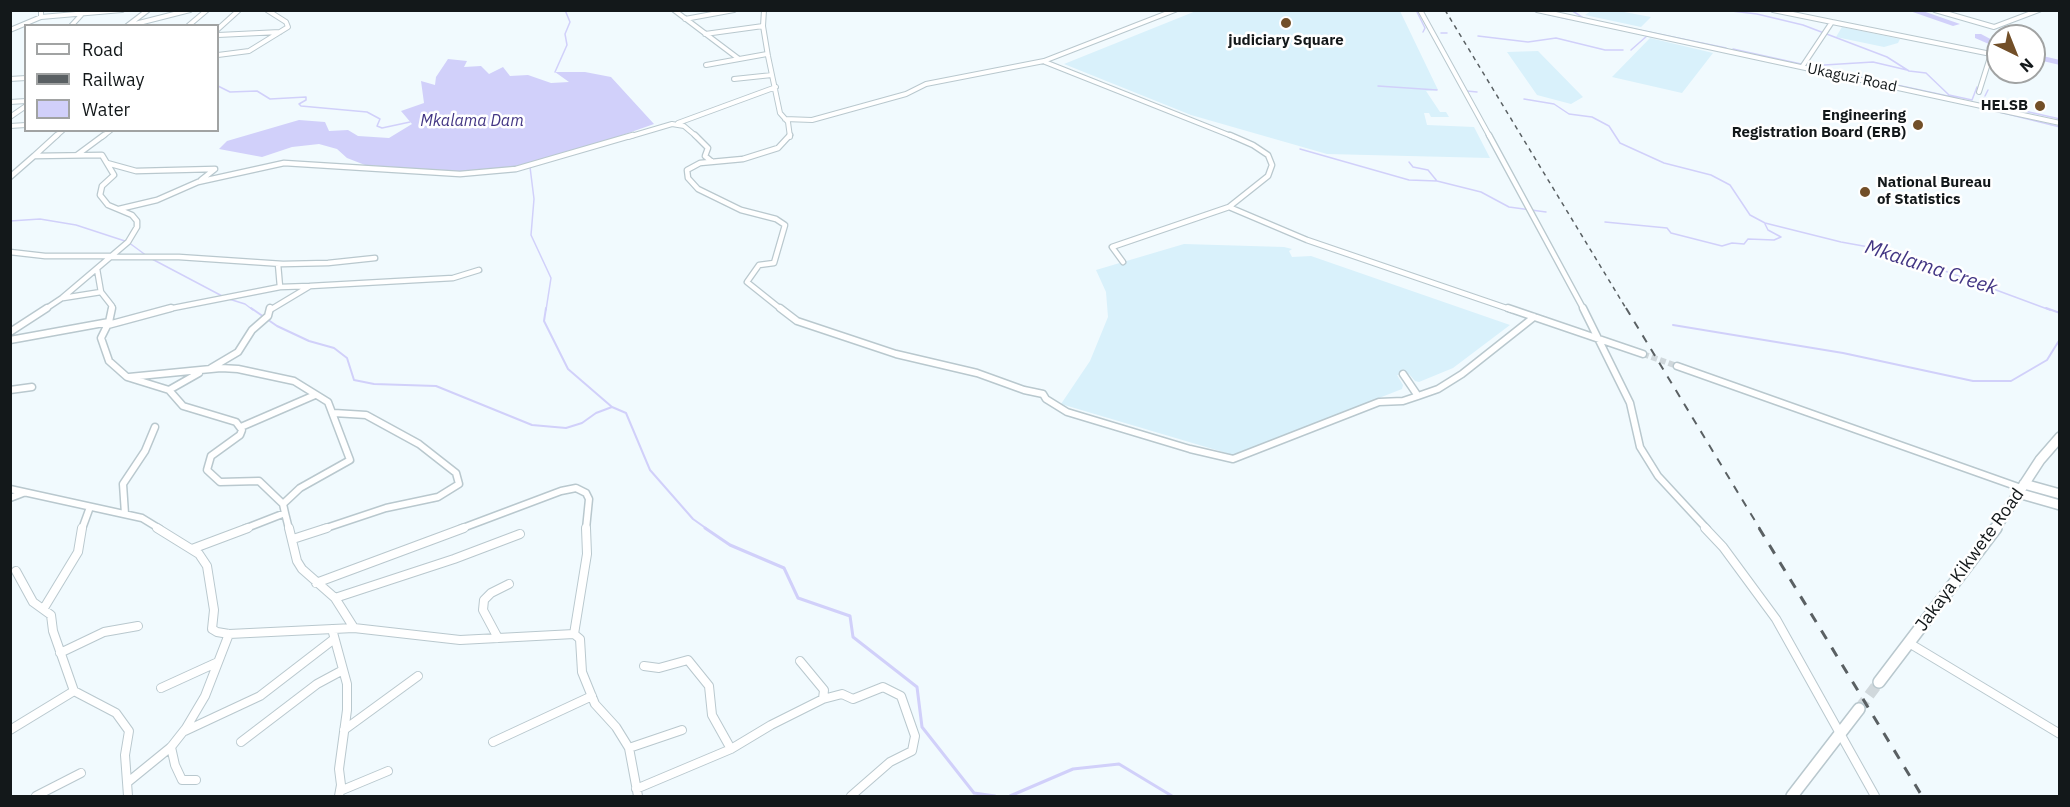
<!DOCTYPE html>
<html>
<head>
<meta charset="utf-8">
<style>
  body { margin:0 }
  #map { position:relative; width:2070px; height:807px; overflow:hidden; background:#f1fafe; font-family:"IBM Plex Sans",sans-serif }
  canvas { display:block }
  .frame { position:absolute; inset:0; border:12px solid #13181a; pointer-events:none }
  .legend { position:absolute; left:24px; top:24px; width:195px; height:108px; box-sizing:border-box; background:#fff; border:2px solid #a1a3a3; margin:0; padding:8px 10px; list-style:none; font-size:18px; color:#13181a }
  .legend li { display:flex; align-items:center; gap:12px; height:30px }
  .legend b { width:30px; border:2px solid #a1a3a3 }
  .north { position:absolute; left:1986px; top:24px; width:60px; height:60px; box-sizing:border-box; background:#fff; border:2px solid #a1a3a3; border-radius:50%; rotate:137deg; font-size:16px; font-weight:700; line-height:24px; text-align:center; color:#13181a }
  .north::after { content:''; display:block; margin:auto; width:21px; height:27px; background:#724f28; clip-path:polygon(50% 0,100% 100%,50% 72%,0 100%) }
</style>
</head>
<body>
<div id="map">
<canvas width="2070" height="807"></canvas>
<div class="frame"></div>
<ul class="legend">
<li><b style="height:8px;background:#fff"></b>Road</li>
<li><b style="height:8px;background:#5a6063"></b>Railway</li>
<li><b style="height:16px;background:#d1d0fa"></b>Water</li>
</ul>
<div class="north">N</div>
</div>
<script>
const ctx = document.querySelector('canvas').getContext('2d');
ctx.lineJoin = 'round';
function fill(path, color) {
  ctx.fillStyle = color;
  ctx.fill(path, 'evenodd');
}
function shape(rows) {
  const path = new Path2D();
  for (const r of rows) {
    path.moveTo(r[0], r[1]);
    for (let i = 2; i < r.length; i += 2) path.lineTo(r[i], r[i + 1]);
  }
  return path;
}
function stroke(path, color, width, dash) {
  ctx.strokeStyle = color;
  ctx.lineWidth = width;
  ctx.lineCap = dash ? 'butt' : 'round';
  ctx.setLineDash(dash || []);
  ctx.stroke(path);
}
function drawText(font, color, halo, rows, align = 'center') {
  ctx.font = font + ' "IBM Plex Sans",sans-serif';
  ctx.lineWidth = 5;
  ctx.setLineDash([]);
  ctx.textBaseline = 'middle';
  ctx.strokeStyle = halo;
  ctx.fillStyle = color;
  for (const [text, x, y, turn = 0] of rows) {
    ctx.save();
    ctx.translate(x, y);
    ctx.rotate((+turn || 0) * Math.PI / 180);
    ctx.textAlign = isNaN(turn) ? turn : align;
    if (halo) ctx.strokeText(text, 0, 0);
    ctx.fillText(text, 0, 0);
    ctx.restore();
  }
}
fill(shape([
  [1196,11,1400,11,1438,90,1426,91,1440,112,1446,112,1449,117,1431,117,1429,113,1424,113,1427,125,1474,127,1490,158,1327,154,1191,115,1064,64],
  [1619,11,1651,17,1641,27,1585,15,1591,11],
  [1842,27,1900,39,1898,43,1884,47,1836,37],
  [1650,38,1709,52,1713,53,1682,93,1612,77],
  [1538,51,1583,97,1571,104,1537,95,1507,52],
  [1184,244,1284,247,1292,249,1289,251,1292,257,1311,256,1510,325,1453,368,1419,382,1415,381,1409,374,1397,375,1403,385,1402,389,1233,455,1061,404,1090,361,1108,317,1106,292,1096,270]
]), '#d9f1fb');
fill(shape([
  [448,59,467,61,464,67,481,66,489,74,503,67,510,76,528,75,551,83,569,82,555,72,585,72,611,77,654,124,586,148,530,164,498,170,464,172,365,165,347,158,337,149,319,144,292,147,262,157,219,149,227,141,299,120,325,122,329,131,348,130,358,136,389,138,412,124,401,111,424,103,421,81,435,85,436,77]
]), '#d1d0fa');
stroke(shape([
  [1416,10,1425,28,1423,32],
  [1529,10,1568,19],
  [1571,10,1585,19],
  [1723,10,1757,14,1803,25,1887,57,1909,71,1926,73,1949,95,1972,100],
  [1610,24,1726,48],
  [1441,33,1447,33],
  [1478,36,1528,42,1556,38,1605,50,1623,50],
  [1733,49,1801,64],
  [1631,50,1648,35],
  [1824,65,1873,62,1907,70],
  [1809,66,1957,98],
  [555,72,567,45,565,34,570,22,565,10],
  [218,86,230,92,257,91,270,99,306,97,306,100,299,104,301,106,367,112,380,119,377,126,382,128,410,122],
  [1378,86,1437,90],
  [1467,91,1477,92],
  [1985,96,1988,90],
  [1984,98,1983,102,2002,107],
  [1524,99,1554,104,1569,114,1592,117,1609,126,1620,143,1664,163,1711,175,1730,185,1750,215,1765,223,1841,242,1891,251,2050,310],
  [1972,100,1977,87],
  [1979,107,2060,127],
  [2011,108,2060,119],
  [1300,149,1409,180,1437,181,1481,192,1509,207,1546,212],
  [1409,162,1413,167,1428,170,1437,181],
  [530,167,534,199,531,235,551,278,546,310],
  [10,221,40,219,76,225,128,242,147,256],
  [1605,222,1667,228,1671,233,1722,246,1732,243,1744,244,1748,239,1774,240,1781,237,1768,230,1765,224],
  [152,259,224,297],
  [229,299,245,304,253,310]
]), '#d1d0fa', 1.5);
stroke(shape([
  [251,308,277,326,309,341,334,348,347,358,354,380,374,384,436,386,532,425,566,428,582,423,596,413,612,407,626,413,650,470,693,519,707,529],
  [546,308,544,321,568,369,612,407],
  [2046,308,2060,313],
  [1673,325,1843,353,1973,381,2011,381,2047,360,2060,339]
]), '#d1d0fa', 2);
stroke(shape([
  [705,528,730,545,784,568,798,598,850,616,853,637,917,687,922,727,974,793,995,796],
  [1010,796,1073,769,1119,764,1172,796]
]), '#d1d0fa', 3);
fill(shape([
  [1907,10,1920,10,1960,24,1953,26,1907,10],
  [1975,34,1981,34,1998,43,1998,48,1975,38,1975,34],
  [2034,54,2060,60,2060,65,2034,59,2034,54]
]), '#d1d0fa');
stroke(shape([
  [1643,354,1677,366]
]), '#d0d8dc', 6, [6, 3]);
stroke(shape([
  [1859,709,1879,682]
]), '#d0d8dc', 11, [11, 6]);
const streetFar3 = shape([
  [674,10,739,59],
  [764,10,763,26,768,56,780,113,788,122,790,137],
  [1420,10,1490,137],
  [1537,10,2060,123],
  [1773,10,1832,22,1802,67],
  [1935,10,1994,27,2039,10],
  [41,17,122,10],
  [685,19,734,10],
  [1832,22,1991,54,1979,92],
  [135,24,190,10],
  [71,26,83,13],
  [127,26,148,10],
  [188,26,207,10],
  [218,29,239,10],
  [10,30,41,17,41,10],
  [705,34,763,26],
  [218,35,280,32],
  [218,55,249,51,288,27,286,22,267,10],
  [1045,62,1234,137],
  [706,65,767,54],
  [10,79,26,78],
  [734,79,772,75],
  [10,102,26,101],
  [10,117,26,106],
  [785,119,812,120,906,94,926,84,1044,61,1175,10],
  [678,123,776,87],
  [10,126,26,125],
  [55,137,63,130],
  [102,137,111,130],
  [628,137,672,124,684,126,697,137]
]);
const streetFar2 = shape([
  [695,135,708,148,705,156,711,161],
  [1489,135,1584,310],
  [77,155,104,135],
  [107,163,136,171,215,169,201,180],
  [10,177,34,156],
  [1229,207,1268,176,1272,165,1268,155,1253,145,1230,135],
  [119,209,157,200,198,182,284,163,460,174,516,169,633,135],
  [10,252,45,256,112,256],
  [111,257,179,257,283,264,328,263,375,258],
  [1123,262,1112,247,1229,207,1307,240,1512,310],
  [97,269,101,292,112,306,111,310],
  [310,286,453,278,479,270],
  [63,298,101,292],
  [44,310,62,298,128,242,137,227,137,221,132,215,108,205,100,195,102,186,114,175,102,155,34,156,57,135],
  [163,310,280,287],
  [270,310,310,286,280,287,278,264],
  [782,310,747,282,759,265,774,263,785,225,776,219,741,210,698,189,688,178,687,170,700,163,743,159,778,148,790,135]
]);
const streetFar1 = shape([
  [112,308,109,322,101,338,109,361,127,377,169,390,183,406,236,422,242,430,240,435,211,456,207,470,220,482,259,481,283,504],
  [780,308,797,321,896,354,977,373,1024,390,1043,394,1046,399,1067,412,1190,449,1233,459,1379,402,1403,401,1418,396],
  [1508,308,1643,354],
  [1583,308,1630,403,1640,447,1658,476,1707,529],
  [108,325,171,308],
  [10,332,47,308],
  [10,340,109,322],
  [1677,366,2021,488],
  [211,368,238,352,252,330,268,316,270,308],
  [1403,374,1418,396,1438,389,1462,374,1534,317],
  [129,377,221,368,238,369,294,381,328,402,350,460,300,488,283,504,285,513],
  [10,390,32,387],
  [169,390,199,373],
  [241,427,315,395],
  [10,489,142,518,160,529],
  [10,498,23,493],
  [125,514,123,484,145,451,155,427],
  [82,529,90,507],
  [244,529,285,513,289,529],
  [323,529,386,508,438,497,459,484,456,473,419,444,366,415,334,413],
  [460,529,561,491,576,488,586,493,589,499,586,529]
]);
const street = shape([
  [157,528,199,554,207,566,214,610,212,629,217,632,229,634,354,628,460,640,574,634,580,639,582,672,595,704,616,727,629,748,638,796],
  [289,528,297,561,302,569,335,598,354,628],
  [1705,528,1723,547,1776,619,1875,796],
  [293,539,327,528],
  [192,549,248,528],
  [16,571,33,602,51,615,53,631,74,691,116,713,129,731,125,755,128,796],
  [316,583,464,528],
  [335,598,454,559,520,534],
  [44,608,78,552,82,528],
  [332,629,347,684,347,710,339,769,341,785,339,796],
  [574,634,587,554,586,528],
  [498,638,483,610,484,600,491,593,509,584],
  [1909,643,2060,734],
  [60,653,104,632,138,626],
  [644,666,659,668,688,660,709,686,712,715,731,749],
  [161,688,218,662],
  [823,699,842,694,853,699,883,687,901,696,915,736,912,751,890,762,851,796],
  [10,730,74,691],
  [344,730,418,676],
  [185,731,260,696,334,639],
  [241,742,317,684,343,670],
  [493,742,592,696],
  [171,747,175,765,182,780,196,780],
  [629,748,682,730],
  [128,782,171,747,186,728,205,696,229,634],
  [636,789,731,749,771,725,823,699,824,690,800,661],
  [340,791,388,771],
  [36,796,81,773]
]);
const secondaryFar1 = shape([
  [2024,484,2060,494],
  [2018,493,2060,505],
  [1995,529,2040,460,2060,437]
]);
const secondary = shape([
  [1879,682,1996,528],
  [1792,796,1859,709]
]);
stroke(streetFar3, '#b9c8ce', 6);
stroke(streetFar2, '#b9c8ce', 7);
stroke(streetFar1, '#b9c8ce', 9);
stroke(street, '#b9c8ce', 10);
stroke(secondaryFar1, '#b9c8ce', 12);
stroke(secondary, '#b9c8ce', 14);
stroke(streetFar3, '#fff', 4);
stroke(streetFar2, '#fff', 4.5);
stroke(streetFar1, '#fff', 6);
stroke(street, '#fff', 8);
stroke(secondaryFar1, '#fff', 9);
stroke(secondary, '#fff', 11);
stroke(shape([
  [1445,10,1627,310]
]), '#5a6063', 1.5, [4.5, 4.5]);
stroke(shape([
  [1626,308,1760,529]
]), '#5a6063', 2, [8, 8]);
stroke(shape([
  [1759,528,1922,796]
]), '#5a6063', 3, [10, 10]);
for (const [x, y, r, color] of [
  [1286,23,6,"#724f28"],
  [2040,106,6,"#724f28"],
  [1918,125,6,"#724f28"],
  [1865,192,6,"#724f28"]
]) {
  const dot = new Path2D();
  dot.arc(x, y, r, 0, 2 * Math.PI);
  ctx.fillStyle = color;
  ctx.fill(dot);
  stroke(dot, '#fff', 2);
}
drawText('bold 15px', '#13181a', '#fff', [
  ["judiciary Square",1286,41,"center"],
  ["HELSB",2028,106],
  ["Engineering",1906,116],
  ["Registration Board (ERB)",1906,133],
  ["National Bureau",1877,183,"left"],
  ["of Statistics",1877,200,"left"]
], 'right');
drawText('15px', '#13181a', '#fff', [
  ["Ukaguzi Road",1852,78,12]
]);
drawText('italic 16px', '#433684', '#fff', [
  ["Mkalama Dam",472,121]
]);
drawText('18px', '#13181a', '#fff', [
  ["Jakaya Kikwete Road",1970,560,-54]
]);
drawText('italic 20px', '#433684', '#fff', [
  ["Mkalama Creek",1931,268,18]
]);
</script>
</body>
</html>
